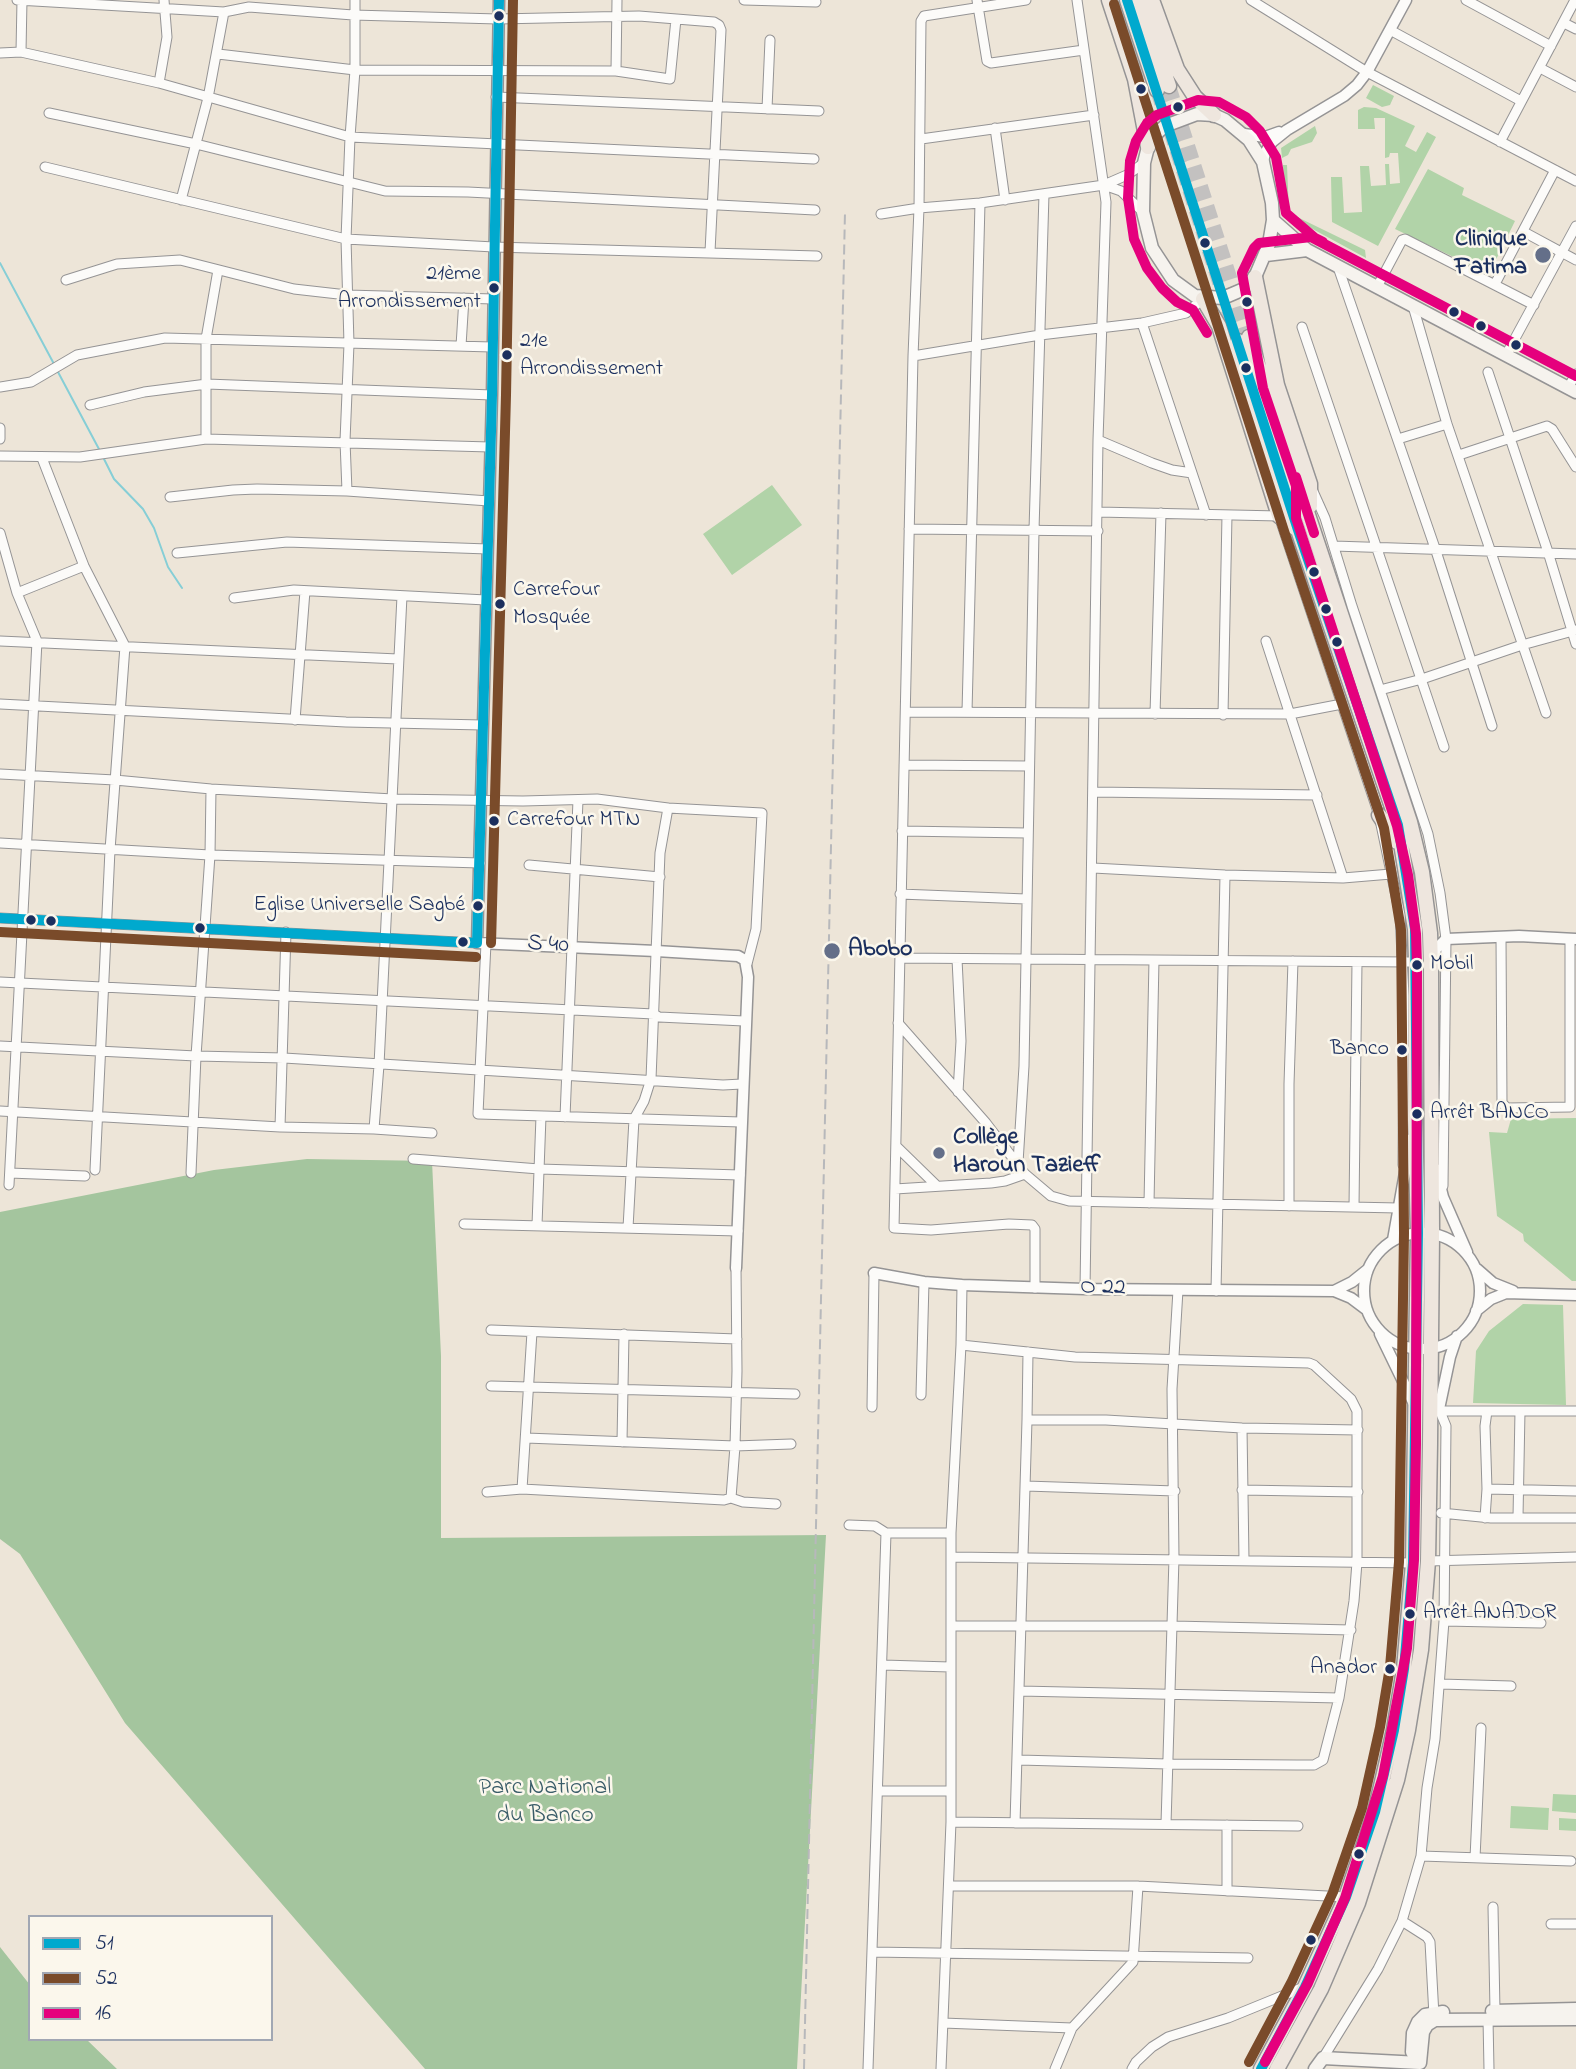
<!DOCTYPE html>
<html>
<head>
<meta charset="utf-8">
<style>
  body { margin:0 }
  #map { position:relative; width:1576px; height:2069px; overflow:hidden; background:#ede5d8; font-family:"Indie Flower",sans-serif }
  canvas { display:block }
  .legend { position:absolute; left:28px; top:1915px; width:245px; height:126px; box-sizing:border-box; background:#fbf7ec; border:2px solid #a1a7b3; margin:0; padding:9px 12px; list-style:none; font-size:21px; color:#1b2f5e }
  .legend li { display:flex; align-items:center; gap:14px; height:35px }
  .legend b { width:35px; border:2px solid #a1a7b3 }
</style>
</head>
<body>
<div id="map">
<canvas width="1576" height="2069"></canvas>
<ul class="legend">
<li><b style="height:9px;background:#00a9ce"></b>51</li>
<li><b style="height:9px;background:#7a4b2a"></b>52</li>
<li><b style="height:9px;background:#e5007d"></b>16</li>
</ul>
</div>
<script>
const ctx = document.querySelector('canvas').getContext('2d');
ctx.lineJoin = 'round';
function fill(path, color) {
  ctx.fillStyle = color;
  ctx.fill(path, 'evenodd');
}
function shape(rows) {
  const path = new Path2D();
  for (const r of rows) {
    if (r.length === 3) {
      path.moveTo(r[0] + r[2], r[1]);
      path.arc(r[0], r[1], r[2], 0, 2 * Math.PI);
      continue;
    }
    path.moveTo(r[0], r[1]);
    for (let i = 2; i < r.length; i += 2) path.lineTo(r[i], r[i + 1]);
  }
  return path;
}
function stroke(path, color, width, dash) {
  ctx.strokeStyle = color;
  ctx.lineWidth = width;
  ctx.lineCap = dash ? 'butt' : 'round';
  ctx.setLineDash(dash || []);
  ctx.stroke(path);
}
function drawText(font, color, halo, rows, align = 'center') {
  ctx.font = font + ' "Indie Flower",sans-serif';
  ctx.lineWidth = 5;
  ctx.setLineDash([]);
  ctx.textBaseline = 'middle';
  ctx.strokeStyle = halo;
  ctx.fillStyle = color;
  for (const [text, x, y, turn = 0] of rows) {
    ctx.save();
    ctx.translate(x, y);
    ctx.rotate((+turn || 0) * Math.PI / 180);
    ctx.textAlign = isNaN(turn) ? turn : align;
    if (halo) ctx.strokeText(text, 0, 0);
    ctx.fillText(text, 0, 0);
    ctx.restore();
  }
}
fill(shape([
  [1373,85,1394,96,1390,105,1382,107,1366,98],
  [1364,107,1376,108,1415,126,1405,146,1416,152,1427,132,1436,137,1378,246,1332,222,1331,177,1342,177,1344,213,1362,212,1360,166,1369,166,1371,186,1386,185,1385,164,1389,164,1390,184,1400,183,1398,153,1390,153,1389,157,1385,158,1385,118,1374,118,1375,129,1358,129,1358,110],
  [1315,126,1317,133,1312,142,1291,149,1288,155,1282,158,1281,148],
  [1283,165,1287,165,1289,213,1365,250,1366,258,1285,214],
  [1428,169,1464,188,1462,195,1515,221,1489,274,1395,229],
  [772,485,802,525,732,575,703,534],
  [1576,1118,1576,1281,1572,1281,1524,1241,1523,1234,1497,1216,1489,1132,1507,1133,1511,1119],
  [1523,1304,1563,1305,1566,1405,1473,1403,1476,1351,1489,1331],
  [1553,1794,1576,1795,1576,1813,1552,1811],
  [1511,1806,1549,1808,1548,1830,1510,1828],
  [1559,1818,1576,1819,1576,1831,1559,1830]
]), '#b1d3a8');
fill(shape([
  [307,1159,432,1161,441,1356,441,1538,826,1535,797,2069,425,2069,125,1723,20,1554,0,1539,0,1212,214,1170],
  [0,1947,30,1985,30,2039,86,2039,117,2069,0,2069]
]), '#a4c59e');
stroke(shape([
  [0,263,54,364],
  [58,372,100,451],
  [104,459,114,479,143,509,154,528,168,567,182,588]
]), '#86ced6', 2);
stroke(shape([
  [1169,86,1249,337],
  [1157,90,1238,341]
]), '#c3c1c0', 14, [14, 7]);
const minor = shape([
  [17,0,224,12,249,7,353,15,498,19,639,16,714,22,719,25,721,30,710,252],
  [744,0,816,2],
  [977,0,987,61,991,63,1084,50],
  [1026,0,924,16,921,21,919,208,913,356,894,1228,931,1230,1009,1224,1032,1225,1035,1229,1035,1288],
  [1077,0,1106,202,1098,440,1085,1289],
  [1251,0,1367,72,1576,181],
  [1466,0,1551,46],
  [1564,23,1576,29],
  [1390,30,1521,101],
  [21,52,22,0],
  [0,53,21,52,159,83,350,137,814,159],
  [218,54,355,70,616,71,670,79,676,19],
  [1540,68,1576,87],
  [616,71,617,0],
  [159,83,167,37,164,0],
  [496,97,819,111],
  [767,109,770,40],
  [49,113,196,144,385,191,468,192,815,210],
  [995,128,1005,200],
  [921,139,1094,115],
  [1500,142,1575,0],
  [45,167,346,239,494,247,817,256],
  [1104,185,1121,191,1143,212],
  [181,200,208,98,224,12],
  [881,214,919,208,980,203,1104,185,1127,175,1144,163],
  [1524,232,1576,260],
  [1338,267,1436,551,1492,726],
  [66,280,117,264,180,260,294,289,347,295,494,299],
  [1495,284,1555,170],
  [1377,287,1402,240,1405,239,1534,305],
  [1413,306,1447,424,1546,713],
  [1142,323,1206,515],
  [1302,327,1444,747],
  [461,346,464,298],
  [1506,355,1576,226],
  [913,356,1040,335,1142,323,1186,313,1203,299],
  [1488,372,1548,552,1576,644],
  [0,387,31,382,77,355,165,338,492,347],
  [1568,388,1576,374],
  [90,405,144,392,207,384,492,395],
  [0,428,0,439],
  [206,439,206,339,218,270],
  [1398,439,1447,424],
  [1098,440,1152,463,1172,470,1192,473],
  [1459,455,1547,426,1552,429,1576,467],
  [0,456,80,457,206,439,490,447],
  [42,458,84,566,125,646,110,850,95,1170],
  [1312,489,1325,518,1352,606,1428,834,1440,893,1446,939,1443,1186],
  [347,491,345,441,349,344,346,239,350,137,355,70,355,0],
  [170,497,233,490,257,489,347,491,489,501],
  [1098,512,1279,516,1379,815,1400,915,1404,996,1403,1165],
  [909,529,1098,531],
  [0,533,17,593,37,641,9,1185],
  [1334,546,1576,554],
  [177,553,287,542,488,549],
  [17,593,84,566],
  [234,598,294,590,486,600],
  [0,641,398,659],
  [1266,641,1343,878],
  [1380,690,1422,679,1522,645,1576,630],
  [0,704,346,722,483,725],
  [906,712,1290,714,1342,704],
  [967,712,980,203],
  [1155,714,1161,513],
  [1223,715,1227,515],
  [295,720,305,591],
  [904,765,1029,766],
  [0,774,115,780,211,789,393,799,523,801,597,799,668,808,762,813,756,929,747,964],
  [1094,792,1317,795],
  [902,831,1027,833],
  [0,843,210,855,480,863],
  [529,865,660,877],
  [1093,868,1225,875,1343,878,1391,874],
  [900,894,1026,899],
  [0,918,477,943],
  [1501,937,1502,1103,1507,1108,1570,1107,1570,939],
  [486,943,478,1114,741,1122],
  [900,958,1409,962],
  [957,959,961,1041,958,1092],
  [0,982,654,1014,659,1017,744,1021],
  [898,1023,986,1123,1025,1174,1051,1196,1069,1201,1398,1208],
  [0,1046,196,1056,284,1058,723,1085,742,1084],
  [0,1111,280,1127,374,1129,432,1133],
  [565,1117,578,800],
  [280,1127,286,932],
  [374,1129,379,1065,402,596],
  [897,1147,937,1186],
  [413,1159,539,1169,740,1175],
  [1018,1163,1024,1066,1034,530,1044,194],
  [10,1173,85,1176],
  [191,1173,196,1056,210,855,211,789],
  [895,1189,991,1183,1005,1181,1025,1174],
  [1149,1203,1154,960],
  [1289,1206,1289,1084,1293,961],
  [1354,1207,1357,962],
  [464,1224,738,1231],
  [537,1225,541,1116],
  [628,1228,634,1119,644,1101,651,1079,660,853,668,808],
  [1216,1291,1225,875],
  [491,1330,737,1339],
  [961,1345,1075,1357,1309,1363,1314,1365,1351,1399,1357,1411,1357,1562,1354,1601,1339,1698,1323,1760,1314,1765,1297,1765,1168,1764,1019,1760],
  [491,1386,795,1394],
  [921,1395,924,1282],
  [872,1407,874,1273],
  [1441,1411,1576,1411],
  [1027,1420,1028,1352],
  [1242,1428,1244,1560],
  [526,1438,735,1446,791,1444],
  [622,1442,624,1334],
  [1026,1486,1175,1491],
  [522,1489,532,1332],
  [1487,1489,1576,1491],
  [1242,1490,1358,1492],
  [487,1492,522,1489,724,1500,731,1498,735,1446,737,1371,736,1268],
  [731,1498,743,1502,776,1504],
  [1441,1513,1491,1518,1576,1518],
  [1518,1517,1520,1411],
  [1485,1518,1487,1489,1485,1426,1487,1411],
  [849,1525,875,1526,886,1533,951,1533],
  [952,1557,1413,1563],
  [1428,1561,1576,1557],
  [1444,1621,1541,1623],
  [952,1626,1173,1626,1351,1630],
  [883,1665,950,1667],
  [1440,1684,1511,1686],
  [1020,1691,1339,1698],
  [878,1791,951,1791],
  [951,1822,1298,1826],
  [1015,1823,1027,1420,1106,1420,1242,1428,1358,1430],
  [1166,1824,1174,1558,1172,1389,1178,1290],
  [1421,1856,1571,1861],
  [1475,1858,1481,1728],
  [949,1886,1138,1886,1346,1897],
  [1227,1891,1227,1825],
  [1493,1907,1495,2011],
  [1402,1921,1427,1937,1430,1942,1434,2016],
  [1551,1924,1576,1924],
  [872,1952,1248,1958],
  [1488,2019,1489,2069],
  [943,2023,1072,2028],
  [1323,2058,1378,1969,1402,1921,1421,1856,1427,1788,1435,1739,1444,1621,1446,1426,1439,1409],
  [868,2069,886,1533],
  [941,2069,951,1822,951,1533,961,1345,962,1285],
  [1055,2069,1072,2028,1133,1962,1138,1886],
  [1132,2069,1136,2062,1152,2047,1168,2037,1228,2018,1304,1987]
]);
const tertiary = shape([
  [499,0,492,395,477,943,656,951,738,956,745,960,748,977,736,1268],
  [1244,134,1265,137,1279,132],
  [1263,162,1265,153,1272,142,1287,130,1344,96,1357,85,1367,72,1406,0],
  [1433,959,1436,949,1446,939,1519,936,1576,939],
  [1436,1169,1443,1197,1467,1252],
  [1422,1291,58],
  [1393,1240,1411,1139],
  [1477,1269,1493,1283,1513,1291],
  [874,1273,924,1282,962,1285,1085,1289,1334,1291,1352,1282,1367,1270],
  [1334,1291,1351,1298,1367,1310],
  [1476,1311,1491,1299,1506,1293,1576,1295],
  [1380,1334,1414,1404],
  [1439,1409,1450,1357,1457,1336]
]);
const secondary = shape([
  [1197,114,1214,115,1225,120,1249,140,1263,162,1272,203,1273,220,1269,244,1255,277,1244,289,1223,298,1195,296,1173,280,1152,248,1143,212,1144,163,1148,147,1158,132,1165,126,1197,114],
  [1273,220,1307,250,1576,392],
  [1266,255,1307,250],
  [1492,2011,1576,2009],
  [1412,2052,1413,2033,1418,2022,1425,2015,1443,2012],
  [1315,2069,1323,2058,1420,2063,1423,2032,1427,2025,1435,2020,1576,2019]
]);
const primary = shape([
  [1109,0,1135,79,1148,147],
  [1127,0,1157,90],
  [1140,0,1169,86],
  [1152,0,1177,69,1195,97,1214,115],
  [1255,277,1277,385,1310,484,1310,506],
  [1203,299,1219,326,1279,516,1298,530],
  [1249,337,1410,822,1422,872,1430,933,1431,965,1432,1234,1430,1444,1428,1561,1421,1650,1408,1730,1397,1780,1358,1903,1321,1989,1277,2069],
  [1238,341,1298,530,1398,825,1415,929,1416,961,1415,1119,1418,1233,1413,1563,1404,1669,1394,1730,1375,1812,1346,1897,1305,1987,1261,2069],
  [1379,815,1397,842]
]);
stroke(minor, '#959495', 11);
stroke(tertiary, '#959495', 13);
stroke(secondary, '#959495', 15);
stroke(primary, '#959495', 17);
stroke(minor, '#fcfbf9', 9);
stroke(tertiary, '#fcfbf9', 10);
stroke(secondary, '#f6f3ee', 12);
stroke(primary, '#eee6de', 14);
stroke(shape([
  [804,2069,845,212]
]), '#b7b8bb', 2, [10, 5]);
stroke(shape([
  [1127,0,1298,530,1398,825,1415,929,1418,1233,1413,1563,1404,1669,1394,1730,1375,1812,1346,1897,1305,1987,1261,2069],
  [0,918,477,943],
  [477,943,492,395,499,0]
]), '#00a9ce', 10);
stroke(shape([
  [1114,4,1285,534,1384,828,1401,930,1404,1233,1399,1562,1390,1667,1380,1727,1362,1808,1333,1892,1292,1981,1249,2062],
  [0,932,476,957],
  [491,943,506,395,513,0]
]), '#7a4b2a', 10);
stroke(shape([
  [1207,333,1193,310,1177,302,1162,288,1147,268,1134,239,1128,198,1130,161,1136,141,1147,123,1157,115,1198,100,1219,102,1246,117,1260,131,1276,157,1286,213,1315,238,1323,242],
  [1296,477,1314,533],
  [1265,2062,1308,1983,1345,1898,1383,1776,1407,1648,1414,1560,1416,1444,1417,965,1416,934,1408,875,1397,826,1296,518,1296,486,1263,388,1242,273,1254,248,1259,243,1311,237,1576,376]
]), '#e5007d', 10);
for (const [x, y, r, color] of [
  [499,16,6,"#1b2f5e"],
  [1141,89,6,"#1b2f5e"],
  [1178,107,6,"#1b2f5e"],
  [1205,243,6,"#1b2f5e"],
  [1543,255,9,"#646f89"],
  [494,288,6,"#1b2f5e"],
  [1247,302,6,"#1b2f5e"],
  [1454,312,6,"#1b2f5e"],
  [1481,326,6,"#1b2f5e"],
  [1516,345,6,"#1b2f5e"],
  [507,355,6,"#1b2f5e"],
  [1246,368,6,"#1b2f5e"],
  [1314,572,6,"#1b2f5e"],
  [500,604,6,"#1b2f5e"],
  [1326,609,6,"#1b2f5e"],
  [1337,642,6,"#1b2f5e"],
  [494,821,6,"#1b2f5e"],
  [478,906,6,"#1b2f5e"],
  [31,920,6,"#1b2f5e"],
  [51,921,6,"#1b2f5e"],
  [200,928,6,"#1b2f5e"],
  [463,942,6,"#1b2f5e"],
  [832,951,9,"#646f89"],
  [1417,965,6,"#1b2f5e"],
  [1402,1050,6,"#1b2f5e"],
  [1417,1114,6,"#1b2f5e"],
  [939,1153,7,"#646f89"],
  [1410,1614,6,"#1b2f5e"],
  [1390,1669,6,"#1b2f5e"],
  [1359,1854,6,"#1b2f5e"],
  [1311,1940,6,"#1b2f5e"]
]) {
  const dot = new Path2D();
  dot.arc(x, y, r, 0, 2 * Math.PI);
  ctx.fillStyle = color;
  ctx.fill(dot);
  stroke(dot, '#fbf7ec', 2.5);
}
drawText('22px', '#1b2f5e', '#fbf7ec', [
  ["21ème",481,275,"right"],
  ["Arrondissement",481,303,"right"],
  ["21e",520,342],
  ["Arrondissement",520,370],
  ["Carrefour",513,591],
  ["Mosquée",513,619],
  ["Carrefour MTN",507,821],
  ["Eglise Universelle Sagbé",465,906,"right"],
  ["Mobil",1430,965],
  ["Banco",1389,1050,"right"],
  ["Arrêt BANCO",1430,1114],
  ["Arrêt ANADOR",1423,1614],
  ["Anador",1377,1669,"right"]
], 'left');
drawText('bold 24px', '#1b2f5e', '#fbf7ec', [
  ["Clinique",1527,241,"right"],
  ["Fatima",1527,269,"right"],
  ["Abobo",848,951],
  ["Collège",953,1139],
  ["Haroun Tazieff",953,1167]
], 'left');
drawText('24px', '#1b2f5e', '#fbf7ec', [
  ["S 40",548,946,3],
  ["O 22",1103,1289,1]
]);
drawText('24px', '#395c68', '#fbf7ec', [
  ["Parc National",545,1789],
  ["du Banco",545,1817]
]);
</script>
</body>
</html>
